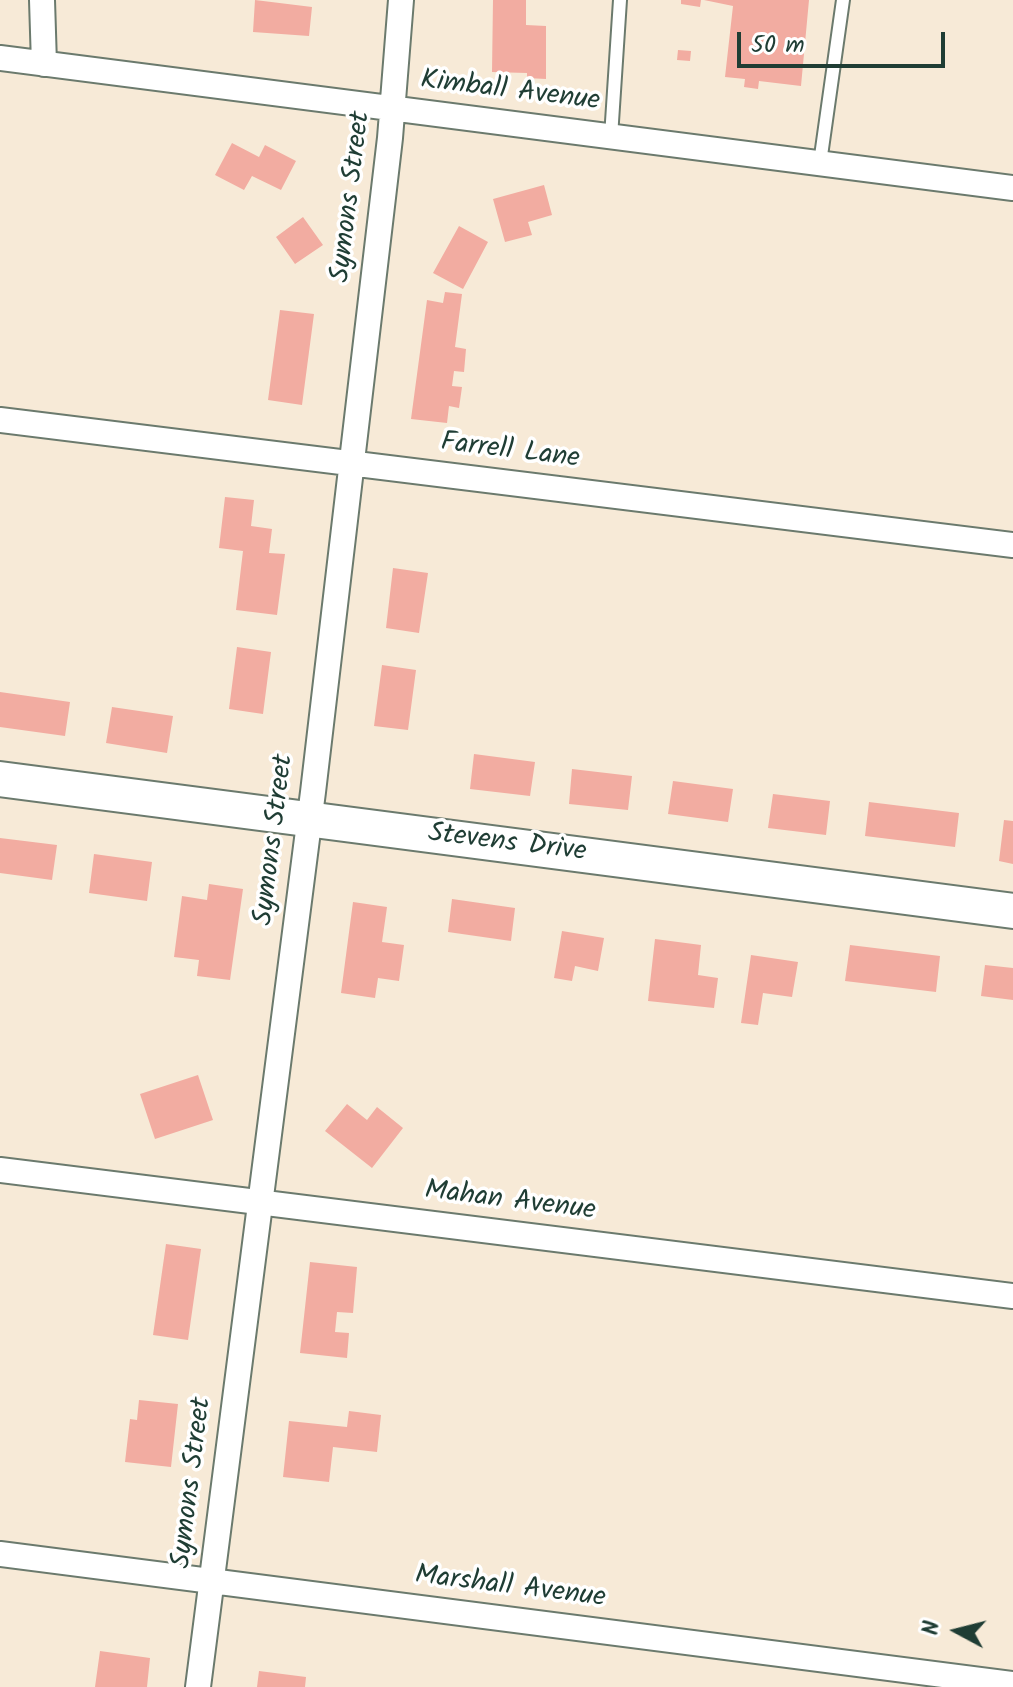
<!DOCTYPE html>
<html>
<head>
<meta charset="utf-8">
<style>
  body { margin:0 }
  #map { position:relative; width:1013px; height:1687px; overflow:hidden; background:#f7ead7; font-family:Kalam,sans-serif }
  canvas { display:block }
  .north { position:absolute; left:917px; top:1591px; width:80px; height:80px; -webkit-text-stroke:6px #fff; paint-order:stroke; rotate:277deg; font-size:22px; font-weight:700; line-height:32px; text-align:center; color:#1f3d34 }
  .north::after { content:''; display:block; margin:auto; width:28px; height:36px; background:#1f3d34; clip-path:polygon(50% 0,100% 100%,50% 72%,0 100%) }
  .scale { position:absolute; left:737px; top:32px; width:208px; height:36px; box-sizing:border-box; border:4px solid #1f3d34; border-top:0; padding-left:10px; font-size:24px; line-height:28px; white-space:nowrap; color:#1f3d34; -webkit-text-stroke:6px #fff; paint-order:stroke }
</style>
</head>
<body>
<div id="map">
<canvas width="1013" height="1687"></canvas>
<div class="north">N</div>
<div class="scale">50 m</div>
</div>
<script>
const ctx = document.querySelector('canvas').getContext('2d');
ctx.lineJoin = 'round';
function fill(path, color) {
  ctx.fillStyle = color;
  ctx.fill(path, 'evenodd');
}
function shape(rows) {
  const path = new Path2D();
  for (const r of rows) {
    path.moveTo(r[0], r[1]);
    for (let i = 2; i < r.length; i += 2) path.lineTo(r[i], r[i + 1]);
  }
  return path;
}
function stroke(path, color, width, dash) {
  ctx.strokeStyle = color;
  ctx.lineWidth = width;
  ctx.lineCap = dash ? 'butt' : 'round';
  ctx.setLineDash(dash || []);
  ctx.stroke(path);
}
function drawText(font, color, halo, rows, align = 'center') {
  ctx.font = font + ' Kalam,sans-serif';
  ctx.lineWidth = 7;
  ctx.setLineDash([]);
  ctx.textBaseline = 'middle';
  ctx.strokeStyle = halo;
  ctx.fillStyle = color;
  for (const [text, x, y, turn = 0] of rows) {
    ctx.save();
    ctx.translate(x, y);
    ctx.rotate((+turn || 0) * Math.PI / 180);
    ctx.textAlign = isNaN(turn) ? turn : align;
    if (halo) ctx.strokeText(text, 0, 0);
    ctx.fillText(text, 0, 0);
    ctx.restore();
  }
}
fill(shape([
  [255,0,312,7,309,36,253,32],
  [493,0,526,0,526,25,546,26,546,79,527,78,527,73,492,72],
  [681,0,701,0,700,7,681,4],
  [704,0,809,0,801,86,759,81,758,89,744,87,745,79,725,77,733,6],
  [678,50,691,51,690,61,677,60],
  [232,143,259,157,265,145,296,161,281,190,252,176,244,190,215,175],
  [544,185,552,215,528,222,532,235,505,242,493,199],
  [303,217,323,245,295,264,276,237],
  [459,226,488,242,463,289,433,273],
  [445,292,462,294,455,347,466,349,464,372,454,371,452,386,462,387,459,408,449,406,447,423,411,419,427,300,443,303],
  [280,310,314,314,302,405,268,400],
  [225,497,254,500,251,526,272,529,269,553,285,554,277,615,236,610,243,551,219,548],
  [393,568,428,573,419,633,386,628],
  [237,647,271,652,263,714,229,709],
  [382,665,416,670,408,730,374,726],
  [0,692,70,702,65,736,0,727],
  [112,707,173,716,167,753,106,743],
  [474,754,535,762,530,796,470,789],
  [572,769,632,776,628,810,569,804],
  [673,781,733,789,728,822,668,814],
  [773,794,830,801,826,835,768,828],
  [869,802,959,813,955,847,865,836],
  [1004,820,1013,821,1013,864,999,861],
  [0,838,57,845,52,880,0,873],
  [94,854,152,862,147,901,89,893],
  [209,884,243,889,230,980,197,976,199,960,174,957,182,896,207,900],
  [452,899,515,908,511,941,448,932],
  [353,902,387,907,382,942,404,945,399,981,378,978,375,998,341,993],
  [562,931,604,938,598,971,575,966,572,981,554,978],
  [655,939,701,945,698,975,718,978,714,1008,648,1001],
  [850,945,940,956,936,992,845,981],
  [751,955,798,962,792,997,763,993,758,1025,741,1023],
  [985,965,1013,968,1013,1000,981,996],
  [198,1075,213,1120,155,1139,140,1094],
  [347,1104,367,1120,377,1107,403,1128,372,1168,325,1131],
  [166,1244,201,1249,188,1340,153,1335],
  [310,1262,357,1267,353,1313,337,1312,335,1332,349,1333,347,1358,300,1353],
  [139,1400,178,1404,171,1467,125,1462,130,1419,137,1420],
  [349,1411,381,1415,377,1452,333,1447,329,1482,283,1477,289,1421,347,1427],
  [100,1651,150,1658,147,1687,95,1687],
  [259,1671,306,1677,305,1687,257,1687]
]), '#f2aca1');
const lane = shape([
  [611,137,620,0],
  [820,163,843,0]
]);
const street = shape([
  [42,0,44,64],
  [0,58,1013,188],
  [0,420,1013,545],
  [0,1170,1013,1296],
  [0,1554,1013,1684],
  [198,1687,313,792,390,138,401,0]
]);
const secondary = shape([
  [0,779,1013,911]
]);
stroke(lane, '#6b7a6d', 16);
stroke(street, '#6b7a6d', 28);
stroke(secondary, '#6b7a6d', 38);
stroke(lane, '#fff', 12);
stroke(street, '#fff', 24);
stroke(secondary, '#fff', 34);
drawText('28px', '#1f3d34', '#fff', [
  ["Kimball Avenue",510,93,7],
  ["Symons Street",353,197,-83],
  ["Farrell Lane",510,453,7],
  ["Symons Street",276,840,-83],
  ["Stevens Drive",507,845,7],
  ["Mahan Avenue",510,1203,7],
  ["Symons Street",194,1483,-83],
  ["Marshall Avenue",510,1589,7]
]);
</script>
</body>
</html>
